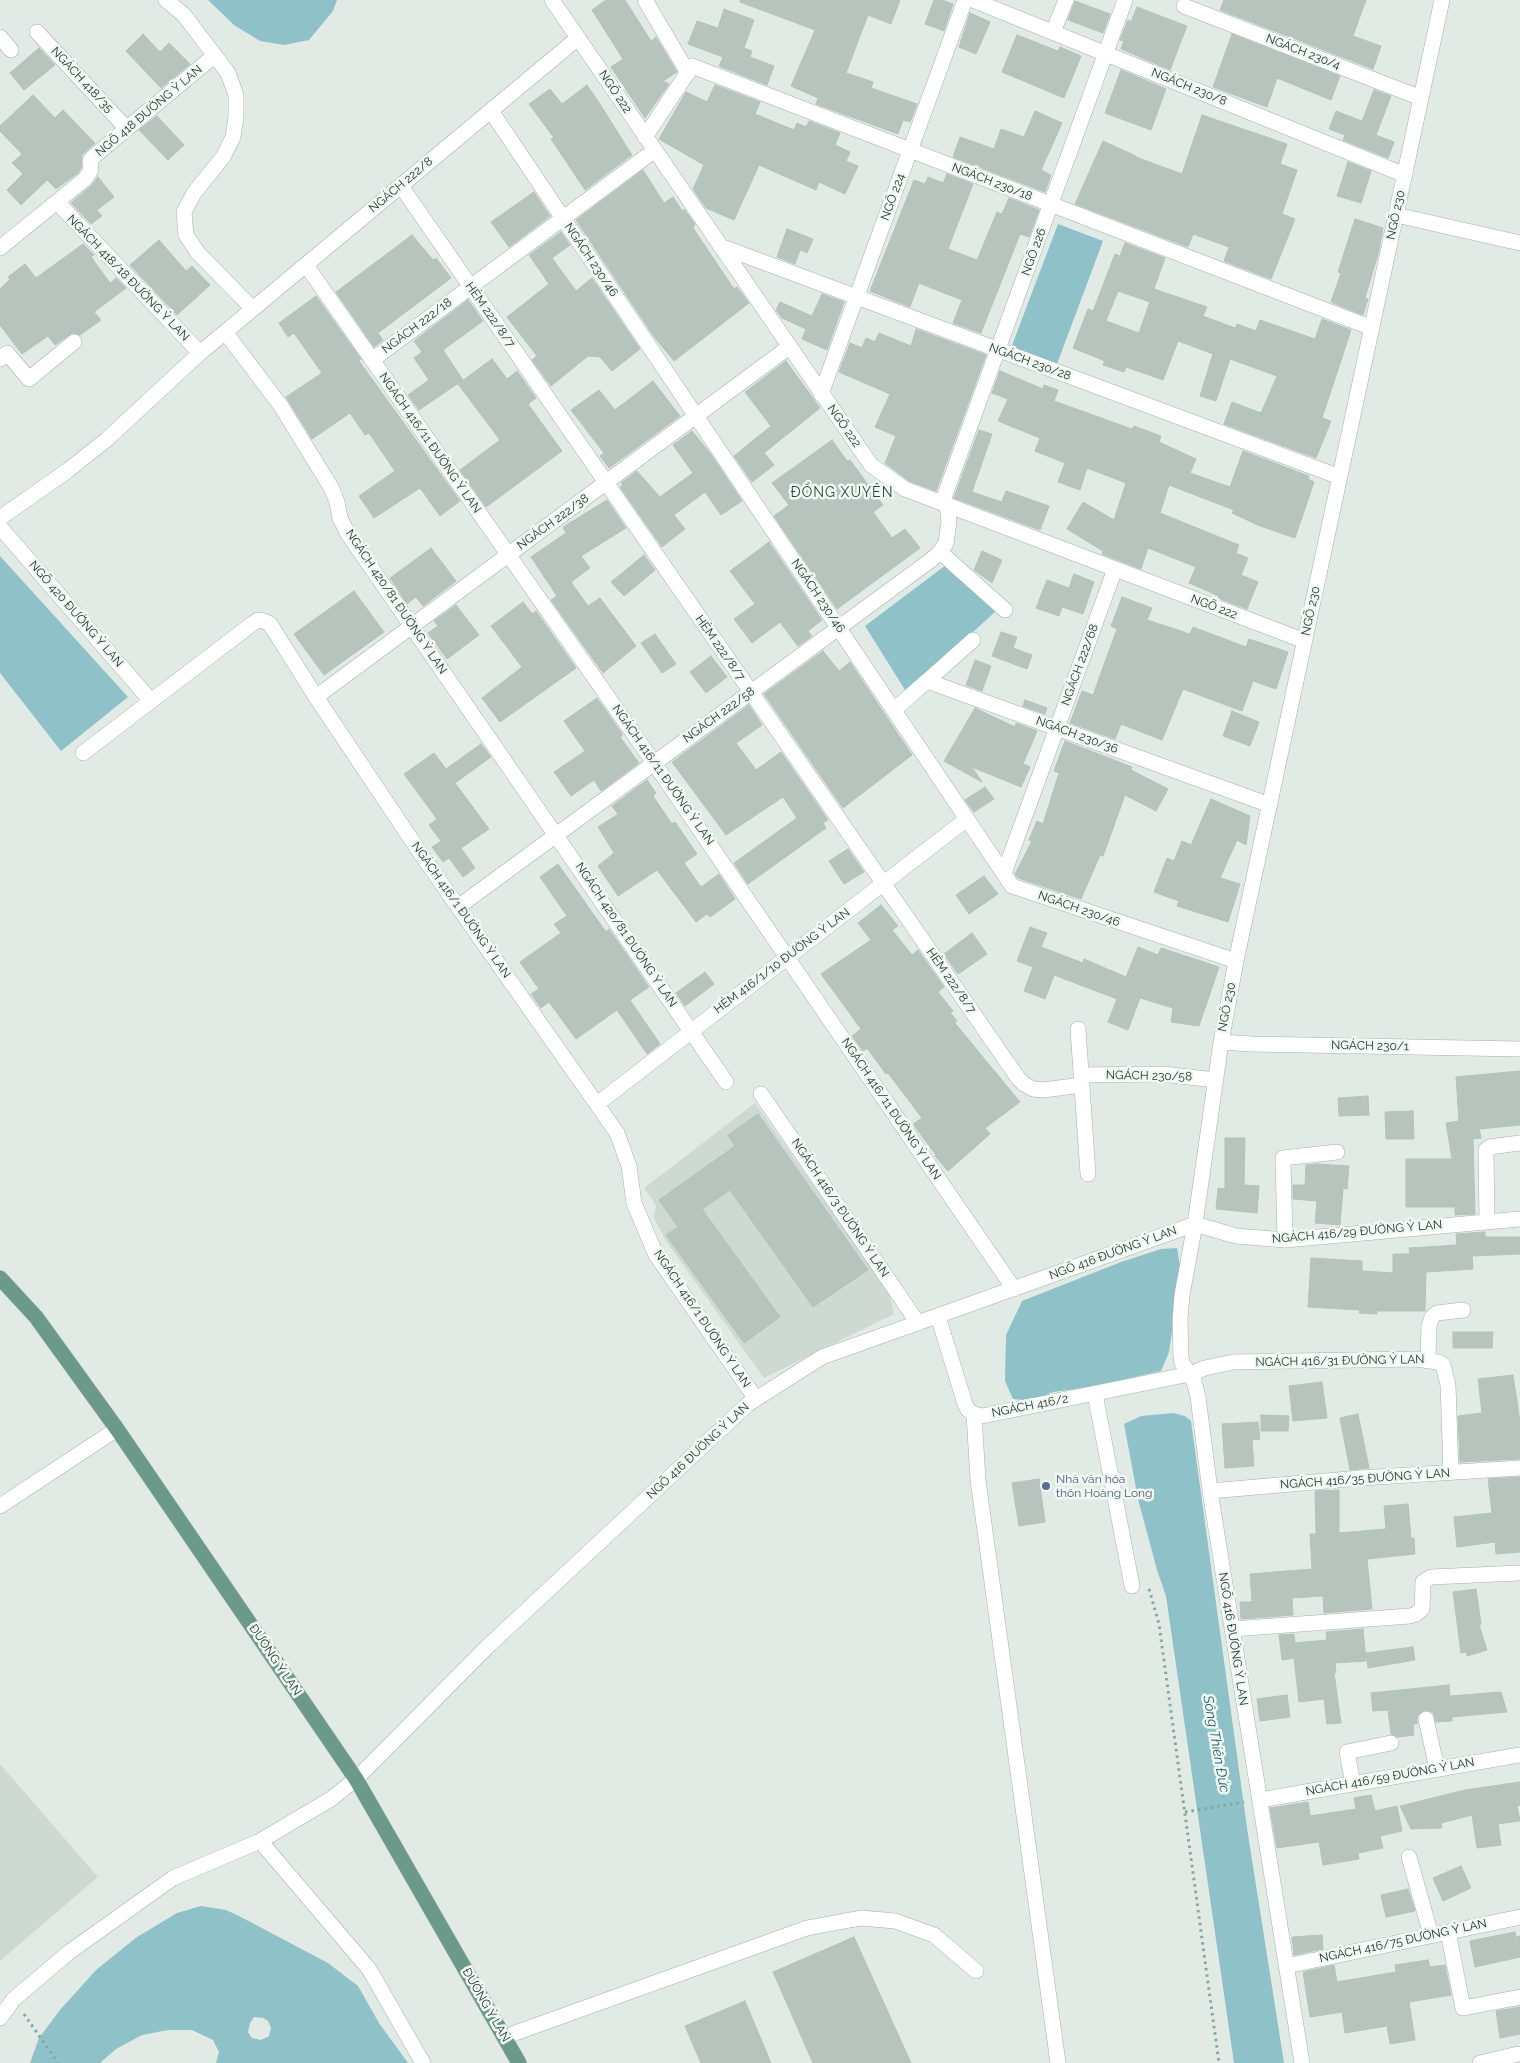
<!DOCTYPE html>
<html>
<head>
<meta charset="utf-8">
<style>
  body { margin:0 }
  canvas { display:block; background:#e1eae5 }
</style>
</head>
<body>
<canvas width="1520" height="2063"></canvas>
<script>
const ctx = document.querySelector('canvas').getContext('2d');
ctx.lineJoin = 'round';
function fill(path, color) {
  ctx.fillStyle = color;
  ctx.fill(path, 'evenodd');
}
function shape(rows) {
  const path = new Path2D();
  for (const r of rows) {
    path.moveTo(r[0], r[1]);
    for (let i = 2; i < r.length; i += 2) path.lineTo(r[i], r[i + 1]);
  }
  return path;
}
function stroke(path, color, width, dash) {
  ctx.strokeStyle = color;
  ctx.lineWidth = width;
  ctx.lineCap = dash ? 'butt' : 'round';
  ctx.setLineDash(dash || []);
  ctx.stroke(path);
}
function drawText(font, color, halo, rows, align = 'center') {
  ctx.font = font + ' Raleway,sans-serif';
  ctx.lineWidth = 5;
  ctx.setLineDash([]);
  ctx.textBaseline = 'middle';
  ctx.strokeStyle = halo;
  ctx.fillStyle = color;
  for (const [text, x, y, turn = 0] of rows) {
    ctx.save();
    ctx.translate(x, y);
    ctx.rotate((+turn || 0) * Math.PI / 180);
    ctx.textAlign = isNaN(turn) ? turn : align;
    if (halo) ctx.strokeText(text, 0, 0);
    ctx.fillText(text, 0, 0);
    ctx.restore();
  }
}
fill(shape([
  [755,1103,889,1292,894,1314,764,1378,666,1241,654,1218,656,1205,644,1188],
  [0,1764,98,1877,0,1961]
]), '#cfd9d4');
fill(shape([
  [208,0,337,0,333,11,309,40,284,45,260,41,234,25],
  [1058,224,1103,241,1057,364,1011,348],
  [0,556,128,697,61,751,0,673],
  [946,565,997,610,907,693,865,626],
  [1177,1248,1180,1266,1178,1290,1169,1352,1161,1371,1091,1387,1053,1392,1032,1401,1013,1399,1005,1381,1006,1335,1022,1301,1121,1262,1161,1249],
  [1173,1413,1185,1416,1191,1421,1247,1828,1284,2063,1234,2063,1166,1596,1157,1570,1138,1499,1124,1424,1141,1416],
  [201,1906,226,1910,239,1916,328,1963,358,1986,379,2023,408,2063,216,2063,219,2052,213,2040,192,2030,168,2030,142,2035,116,2049,100,2063,30,2063,39,2038,60,2010,96,1970,137,1937,177,1913],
  [254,2017,263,2018,268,2021,271,2028,269,2036,261,2040,252,2038,248,2032,250,2023]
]), '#8fc2c8');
const building = shape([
  [606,0,625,0,651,41,656,37,677,72,663,81,669,84,645,118,611,67,623,59,592,10,606,0],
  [740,0,900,0,891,24,868,15,846,73,873,82,871,88,917,104,910,122,903,120,898,134,816,104,818,98,791,86,815,30,740,2,740,0],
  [934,0,942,0,953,4,944,31,925,24,934,0],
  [1224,0,1366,0,1353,36,1381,46,1373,69,1220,10,1224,0],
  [1075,1,1110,14,1103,33,1068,20,1075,1],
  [1137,7,1187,26,1170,70,1121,49,1124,41,1120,40,1128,20,1131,22,1137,7],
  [724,9,754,20,744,48,752,51,750,57,774,66,767,85,719,66,723,57,688,44,697,21,718,28,724,9],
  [970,13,990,22,976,54,959,47,970,13],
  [143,34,160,52,169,43,190,64,161,88,126,51,143,34],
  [1232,34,1340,76,1331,100,1277,78,1267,107,1213,87,1232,34],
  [1017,35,1058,51,1060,47,1081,56,1064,98,1002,72,1017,35],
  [39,48,55,65,24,90,10,73,39,48],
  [1121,70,1166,89,1151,130,1105,113,1121,70],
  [587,85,598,101,632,155,585,190,551,139,554,138,529,104,550,89,562,104,587,85],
  [715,85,760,102,755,114,794,130,797,123,806,127,809,121,840,133,835,145,850,152,846,161,858,166,845,194,819,182,816,190,759,165,734,220,706,208,693,189,704,165,659,139,686,92,707,102,715,85],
  [1374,90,1391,96,1376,135,1394,142,1388,158,1343,140,1345,135,1329,129,1336,111,1362,121,1374,90],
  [33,95,55,118,63,110,95,143,82,155,81,168,78,173,56,189,47,180,21,205,7,190,23,174,12,163,22,154,0,131,0,126,33,95],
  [1035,111,1062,123,1041,170,1051,175,1045,192,953,157,960,137,994,149,1001,129,1024,137,1035,111],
  [1202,115,1287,144,1280,164,1297,170,1282,214,1295,219,1271,279,1224,261,1229,247,1193,234,1188,247,1075,204,1103,141,1136,156,1136,157,1182,174,1202,115],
  [157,116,184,145,168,160,139,130,157,116],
  [1348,162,1371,171,1361,203,1337,196,1348,162],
  [643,170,664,203,673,197,683,212,684,209,695,224,693,228,734,289,737,287,749,303,674,361,655,338,576,220,643,170],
  [947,174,973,184,948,249,977,260,997,212,1002,214,1009,198,1039,210,1029,237,1020,234,981,333,953,323,962,300,919,283,910,307,870,291,914,180,925,184,928,177,943,183,947,174],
  [98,177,114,197,97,210,102,216,91,224,71,203,91,186,98,177],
  [534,192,550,216,509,247,491,222,534,192],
  [1355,219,1383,228,1378,254,1365,298,1368,299,1363,315,1331,302,1341,273,1338,272,1355,219],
  [787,229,813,239,807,253,800,250,795,264,777,257,787,229],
  [561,232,570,245,552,258,576,291,592,278,640,349,612,371,600,357,588,356,551,386,532,360,537,356,507,317,549,284,529,255,561,232],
  [412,235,433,260,436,258,451,278,378,333,383,340,374,347,336,292,412,235],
  [159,240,186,271,192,266,210,285,177,315,130,265,159,240],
  [1125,243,1165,258,1154,289,1207,307,1203,316,1235,328,1237,324,1256,331,1260,320,1315,339,1322,319,1351,330,1322,418,1331,421,1316,458,1224,424,1232,402,1261,413,1277,376,1230,359,1216,401,1200,396,1213,354,1178,341,1163,380,1126,367,1124,372,1103,365,1105,361,1073,348,1088,309,1093,311,1115,254,1120,256,1125,243],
  [1154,290,1139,333,1106,321,1118,291,1150,302,1154,290],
  [83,244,94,255,91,257,110,283,116,278,126,288,94,312,101,320,80,335,72,333,55,345,48,336,22,354,0,325,0,289,10,279,8,277,25,264,36,278,83,244],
  [822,294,844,302,827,350,802,339,806,329,782,318,776,310,780,302,812,316,822,294],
  [316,296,361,359,359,361,460,501,440,516,420,488,374,518,359,496,395,471,369,433,365,435,350,413,312,439,286,397,322,373,294,333,288,337,279,323,316,296],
  [468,300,483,321,443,350,463,380,419,410,408,395,429,380,414,358,422,352,414,341,468,300],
  [916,329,986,355,936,491,909,481,885,463,896,436,875,427,890,394,839,372,850,343,862,348,866,338,875,342,879,333,911,346,916,329],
  [492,359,507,379,517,371,536,398,528,404,562,451,486,507,460,470,500,440,458,384,492,359],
  [786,361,820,408,764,453,774,465,752,482,734,456,771,426,745,392,786,361],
  [1000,371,1043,389,1044,385,1058,390,1054,401,1132,429,1134,426,1161,436,1159,442,1196,459,1190,473,1230,487,1243,451,1309,476,1308,479,1314,482,1295,538,1260,526,1232,513,1234,510,1169,485,1160,513,1239,545,1236,553,1248,558,1241,575,1258,582,1247,609,1218,598,1219,596,1189,583,1196,567,1148,548,1141,569,1102,554,1103,551,1067,529,1083,502,1114,520,1126,483,1087,468,1080,490,1058,482,1065,463,1035,451,1040,438,998,421,1008,399,992,393,1000,371],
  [653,381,680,416,609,468,600,456,604,453,571,410,599,390,615,410,653,381],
  [979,430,992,434,972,492,1002,502,1006,491,1049,506,1040,530,954,498,979,430],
  [692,431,710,453,742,501,721,515,705,492,674,515,685,529,662,547,620,487,623,485,621,483,637,471,660,497,693,473,673,445,692,431],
  [832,440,847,461,850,460,883,505,873,512,892,538,905,529,920,548,837,609,774,516,789,505,772,483,832,440],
  [607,500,626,528,581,556,590,568,571,582,588,606,600,598,636,646,603,673,551,600,557,596,531,557,566,533,563,527,607,500],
  [769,542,822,620,808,631,812,636,798,646,780,622,752,643,734,619,755,604,730,571,769,542],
  [431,548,456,581,423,606,416,597,407,604,390,578,431,548],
  [982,551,1002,560,992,583,974,570,982,551],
  [644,555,655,570,624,596,611,582,644,555],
  [1074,574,1094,582,1083,614,1062,607,1059,616,1036,608,1047,580,1069,588,1074,574],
  [354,591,384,632,324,675,294,634,354,591],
  [1122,597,1152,608,1147,620,1190,634,1193,627,1246,647,1249,639,1288,652,1276,689,1253,681,1242,711,1183,689,1162,740,1121,724,1115,739,1070,723,1082,691,1093,695,1117,629,1111,626,1122,597],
  [523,602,532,614,536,611,576,668,500,722,482,698,522,667,491,626,523,602],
  [456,605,479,635,447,659,428,633,438,626,434,621,456,605],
  [1001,632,1017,637,1013,648,1032,655,1027,669,992,656,1001,632],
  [655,634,676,664,662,673,641,643,655,634],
  [823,651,839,671,850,662,912,755,843,808,764,694,823,651],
  [711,656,727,677,706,693,690,672,711,656],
  [975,660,991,666,982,691,966,685,975,660],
  [597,698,623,735,620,737,639,763,601,791,594,780,571,796,554,772,585,751,564,721,597,698],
  [1025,700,1047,708,1045,714,1023,706,1025,700],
  [749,705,762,725,736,743,756,770,781,752,828,820,823,823,826,828,748,884,734,863,797,818,783,797,726,835,672,762,749,705],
  [975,708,1015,727,1016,723,1037,731,1023,764,1030,767,1021,787,972,767,982,782,944,761,975,708],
  [1232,711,1259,722,1250,746,1223,736,1232,711],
  [1065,741,1132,767,1131,770,1168,789,1156,811,1125,795,1103,856,1100,855,1081,899,1018,878,1015,874,1032,841,1029,840,1037,821,1043,824,1059,773,1054,771,1065,741],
  [481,744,491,757,455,783,489,829,461,848,475,868,463,877,449,858,443,862,432,847,441,841,429,825,437,819,404,774,434,753,446,769,481,744],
  [647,780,656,793,653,796,672,824,675,822,697,854,684,863,701,887,719,874,735,899,710,917,707,914,696,922,657,870,618,896,598,866,614,853,598,827,618,814,612,806,647,780],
  [985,787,994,799,974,812,965,800,985,787],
  [1211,799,1250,816,1246,845,1237,840,1220,878,1240,884,1228,922,1177,906,1179,901,1154,892,1167,858,1174,861,1182,841,1191,845,1211,799],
  [848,849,864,872,844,884,829,861,848,849],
  [558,864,606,932,609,929,649,987,630,1000,660,1044,647,1054,617,1010,576,1039,549,1002,541,1008,531,994,539,989,520,962,561,933,554,924,567,916,540,877,558,864],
  [984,876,998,894,969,914,956,895,984,876],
  [881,905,898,926,892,930,912,955,918,950,944,987,938,992,953,1011,950,1012,957,1021,954,1022,1020,1102,985,1128,990,1134,948,1171,935,1156,936,1155,913,1124,922,1118,888,1073,886,1074,867,1048,863,1051,852,1036,861,1029,821,974,871,940,858,923,881,905],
  [1030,927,1047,933,1041,947,1083,963,1084,959,1126,977,1138,947,1158,955,1161,948,1219,967,1199,1026,1171,1022,1173,1008,1140,998,1128,1030,1108,1022,1117,999,1054,975,1045,999,1024,991,1033,967,1017,961,1030,927],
  [972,933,987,954,958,974,944,954,972,933],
  [705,972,714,984,685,1006,676,993,705,972],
  [1520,1071,1520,1125,1479,1129,1481,1138,1473,1139,1475,1214,1455,1215,1455,1207,1406,1207,1406,1159,1452,1159,1446,1123,1459,1121,1456,1077,1520,1071],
  [1368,1096,1369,1115,1339,1116,1338,1098,1368,1096],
  [1413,1111,1414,1139,1386,1139,1385,1112,1413,1111],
  [758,1114,868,1270,813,1307,730,1190,702,1209,780,1317,744,1343,666,1235,678,1227,659,1200,735,1146,728,1135,758,1114],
  [1225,1138,1245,1138,1244,1185,1259,1186,1257,1213,1216,1209,1218,1188,1225,1189,1225,1138],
  [1317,1164,1349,1166,1347,1189,1343,1188,1340,1225,1315,1223,1317,1201,1293,1199,1293,1185,1305,1185,1306,1165,1317,1164],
  [1485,1232,1485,1237,1520,1237,1520,1254,1472,1256,1473,1269,1426,1272,1425,1311,1377,1311,1377,1314,1359,1313,1360,1310,1308,1307,1311,1258,1362,1261,1362,1271,1393,1273,1393,1254,1410,1254,1409,1248,1457,1245,1456,1234,1485,1232],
  [1453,1332,1493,1332,1492,1348,1453,1348,1453,1332],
  [1513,1375,1520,1422,1520,1459,1460,1462,1458,1416,1482,1413,1478,1379,1513,1375],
  [1322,1382,1327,1418,1293,1421,1289,1386,1322,1382],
  [1358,1414,1369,1468,1350,1470,1340,1418,1358,1414],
  [1261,1415,1289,1416,1288,1431,1261,1431,1261,1415],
  [1258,1422,1260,1439,1252,1440,1254,1466,1225,1468,1222,1424,1258,1422],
  [1520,1477,1520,1552,1496,1554,1495,1542,1457,1547,1454,1517,1492,1513,1488,1479,1520,1477],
  [1039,1479,1045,1522,1019,1526,1012,1483,1039,1479],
  [1339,1490,1339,1533,1386,1529,1384,1506,1408,1504,1411,1538,1414,1538,1415,1554,1367,1559,1372,1609,1324,1613,1323,1596,1292,1598,1293,1615,1241,1619,1240,1602,1252,1602,1250,1574,1312,1569,1310,1534,1316,1534,1315,1491,1339,1490],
  [1476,1589,1481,1624,1479,1625,1487,1650,1467,1656,1466,1652,1461,1653,1453,1592,1476,1589],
  [1363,1629,1366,1661,1335,1663,1336,1673,1334,1673,1341,1723,1327,1724,1324,1699,1299,1702,1294,1658,1282,1660,1279,1635,1294,1634,1295,1643,1327,1640,1326,1632,1363,1629],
  [1413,1647,1415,1660,1368,1668,1366,1653,1413,1647],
  [1449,1685,1450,1696,1501,1692,1507,1712,1452,1717,1452,1721,1436,1722,1433,1712,1424,1710,1417,1716,1417,1724,1413,1724,1414,1735,1398,1737,1391,1734,1388,1710,1373,1711,1371,1693,1449,1685],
  [1287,1695,1290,1717,1260,1721,1257,1699,1287,1695],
  [1520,1782,1520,1805,1517,1806,1520,1821,1498,1824,1501,1845,1477,1848,1472,1815,1441,1823,1442,1828,1411,1829,1400,1806,1465,1790,1520,1782],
  [1371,1795,1375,1811,1397,1806,1402,1831,1380,1836,1383,1848,1358,1853,1359,1859,1323,1865,1319,1842,1277,1848,1270,1808,1308,1802,1310,1816,1356,1809,1354,1798,1371,1795],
  [1461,1866,1471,1888,1443,1901,1433,1878,1461,1866],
  [1408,1889,1415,1911,1386,1917,1381,1895,1408,1889],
  [1515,1932,1516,1937,1520,1936,1520,1957,1475,1967,1470,1941,1515,1932],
  [1322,1935,1323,1949,1294,1955,1292,1937,1322,1935],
  [854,1937,911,2063,813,2063,773,1972,854,1937],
  [1428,1960,1430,1967,1445,1965,1451,1995,1409,2002,1415,2040,1390,2044,1387,2026,1345,2033,1342,2012,1310,2017,1303,1972,1334,1965,1337,1982,1396,1972,1395,1965,1428,1960],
  [745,2001,771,2063,701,2063,685,2026,745,2001],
  [1520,2007,1520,2034,1500,2038,1496,2011,1520,2007]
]);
fill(building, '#b7c4be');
stroke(building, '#b4c2bc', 1);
const minor = shape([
  [166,0,184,15,228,73,236,95,236,117,233,137,223,157,194,193,184,212,186,235,198,253,253,309],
  [552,0,871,465,905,489,1305,641],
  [645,0,688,73],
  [973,0,1405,175],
  [1442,0,1236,961,1221,1042,1195,1224,1236,1236,1285,1240,1520,1219],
  [1184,6,1421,98],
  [37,32,127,129],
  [1053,32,1066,0],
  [0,37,11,50],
  [491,111,1012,886,1236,961],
  [645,137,692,66,1372,328],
  [401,186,1018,1078,1024,1084,1033,1089,1043,1090,1082,1085],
  [57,202,200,353],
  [1396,215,1520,243],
  [720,246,1340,477],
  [0,248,85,179,91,170,90,161,93,157,215,55],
  [306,265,654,763,1014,1289],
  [225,332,281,406,332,489,337,502,340,518,348,534,726,1082],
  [0,359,7,353,29,379,74,342],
  [372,360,655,150],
  [821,394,965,0],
  [942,503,1125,0],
  [0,518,67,471,106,440,200,353,578,38],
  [0,527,151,701],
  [940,552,1005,610],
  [927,681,973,640],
  [316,697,789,347],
  [894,710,927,681,1270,805],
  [83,753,252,624,258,620,264,621,270,624,316,697,423,857,617,1133,629,1166,634,1203,656,1255,756,1399],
  [1004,873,1115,569],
  [458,907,931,560,940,552,946,543,949,521,947,505],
  [1078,1029,1088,1174],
  [1221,1042,1251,1044,1520,1049],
  [1081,1075,1163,1074,1215,1080],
  [761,1094,918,1323],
  [597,1104,967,819],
  [1487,1222,1486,1150,1490,1147,1520,1143],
  [1285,1240,1283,1158,1337,1152],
  [938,1316,965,1404,968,1410,974,1414,982,1416,1190,1374,1205,1368,1233,1362,1415,1359,1438,1362,1443,1365,1448,1385,1451,1472],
  [1428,1359,1429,1326,1432,1317,1437,1313,1463,1310],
  [1095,1394,1132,1586],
  [974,1414,978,1480,1058,2063],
  [1210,1491,1361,1478,1520,1468],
  [0,1506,117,1429],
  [1232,1629,1410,1616,1416,1614,1422,1609,1423,1582,1431,1577,1520,1573],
  [1426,1719,1437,1769],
  [1353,1784,1347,1752,1391,1743],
  [1260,1800,1520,1755],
  [260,1841,369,1969,423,2063],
  [1409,1857,1431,1935],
  [1448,1932,1463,2008,1520,1997],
  [1286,1966,1520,1917],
  [0,2018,14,1999,68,1953,173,1878,260,1841,331,1799,356,1779,486,1648,748,1404,822,1357,1195,1224,1182,1295,1180,1319,1181,1357,1182,1363,1194,1381,1198,1397,1210,1491,1302,2063],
  [504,2037,807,1928,861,1918,895,1921,934,1935,976,1971],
  [1480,2063,1518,2054]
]);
const major = shape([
  [0,1278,36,1317,117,1429,356,1779,519,2063]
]);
stroke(minor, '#a4b1ab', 16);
stroke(major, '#c1c7c5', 16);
stroke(shape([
  [1149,1589,1159,1624,1219,2063],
  [1185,1812,1244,1802],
  [24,2014,58,2063]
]), '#85a99c', 3, [2.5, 4]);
stroke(minor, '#fff', 15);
stroke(major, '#6b9a8b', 15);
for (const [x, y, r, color] of [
  [1046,1486,5,"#5c6f8a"]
]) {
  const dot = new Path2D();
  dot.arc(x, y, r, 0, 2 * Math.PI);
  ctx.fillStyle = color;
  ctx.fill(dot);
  stroke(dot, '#f1f7f3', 2);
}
drawText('12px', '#233831', '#f1f7f3', [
  ["NGÁCH 230/4",1303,52,21],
  ["NGÁCH 418/35",82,80,47],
  ["NGÁCH 230/8",1189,87,22],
  ["NGÕ 222",615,92,56],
  ["NGÕ 418 ĐƯỜNG Ỷ LAN",149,111,-40],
  ["NGÁCH 230/18",992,182,21],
  ["NGÁCH 222/8",401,185,-40],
  ["NGÕ 224",893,197,-70],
  ["NGÕ 230",1396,215,-78],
  ["NGÕ 226",1034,252,-70],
  ["NGÁCH 230/46",591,260,56],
  ["NGÁCH 418/18 ĐƯỜNG Ỷ LAN",128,278,46],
  ["HẺM 222/8/7",490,315,55],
  ["NGÁCH 222/18",417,326,-37],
  ["NGÁCH 230/28",1030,362,20],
  ["NGÕ 222",844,426,55],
  ["NGÁCH 416/11 ĐƯỜNG Ỷ LAN",430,443,55],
  ["NGÁCH 222/38",553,522,-36],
  ["NGÁCH 230/46",818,596,56],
  ["NGÁCH 420/81 ĐƯỜNG Ỷ LAN",396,602,56],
  ["NGÕ 222",1214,607,21],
  ["NGÕ 230",1311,611,-78],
  ["NGÕ 420 ĐƯỜNG Ỷ LAN",76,614,49],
  ["HẺM 222/8/7",720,648,55],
  ["NGÁCH 222/68",1080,665,-70],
  ["NGÁCH 222/58",719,715,-36],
  ["NGÁCH 230/36",1077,735,20],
  ["NGÁCH 416/11 ĐƯỜNG Ỷ LAN",663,775,55],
  ["NGÁCH 230/46",1079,909,19],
  ["NGÁCH 416/1 ĐƯỜNG Ỷ LAN",461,910,55],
  ["NGÁCH 420/81 ĐƯỜNG Ỷ LAN",626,935,56],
  ["HẺM 416/1/10 ĐƯỜNG Ỷ LAN",782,961,-37],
  ["HẺM 222/8/7",951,981,55],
  ["NGÕ 230",1227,1007,-79],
  ["NGÁCH 230/1",1370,1046,1],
  ["NGÁCH 230/58",1149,1076,1],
  ["NGÁCH 416/11 ĐƯỜNG Ỷ LAN",891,1109,56],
  ["NGÁCH 416/3 ĐƯỜNG Ỷ LAN",840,1208,56],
  ["NGÁCH 416/29 ĐƯỜNG Ỷ LAN",1357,1232,-5],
  ["NGÕ 416 ĐƯỜNG Ỷ LAN",1113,1253,-20],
  ["NGÁCH 416/1 ĐƯỜNG Ỷ LAN",702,1319,56],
  ["NGÁCH 416/31 ĐƯỜNG Ỷ LAN",1340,1361,-1],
  ["NGÁCH 416/2",1030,1406,-11],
  ["NGÕ 416 ĐƯỜNG Ỷ LAN",698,1451,-43],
  ["NGÁCH 416/35 ĐƯỜNG Ỷ LAN",1365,1479,-4],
  ["NGÕ 416 ĐƯỜNG Ỷ LAN",1233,1639,81],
  ["ĐƯỜNG Ỷ LAN",275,1660,56],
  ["NGÁCH 416/59 ĐƯỜNG Ỷ LAN",1390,1777,-10],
  ["NGÁCH 416/75 ĐƯỜNG Ỷ LAN",1403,1941,-12],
  ["ĐƯỜNG Ỷ LAN",486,2005,60]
]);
drawText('12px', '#4e5e75', '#f1f7f3', [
  ["Nhà văn hóa",1056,1479],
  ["thôn Hoàng Long",1056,1493]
], 'left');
ctx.letterSpacing = '1px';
drawText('14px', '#22473c', '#f1f7f3', [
  ["ĐỔNG XUYÊN",842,493]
]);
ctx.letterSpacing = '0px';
drawText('italic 14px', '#25646c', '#f1f7f3', [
  ["Sông Thiên Đức",1216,1744,80]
]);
</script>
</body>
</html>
